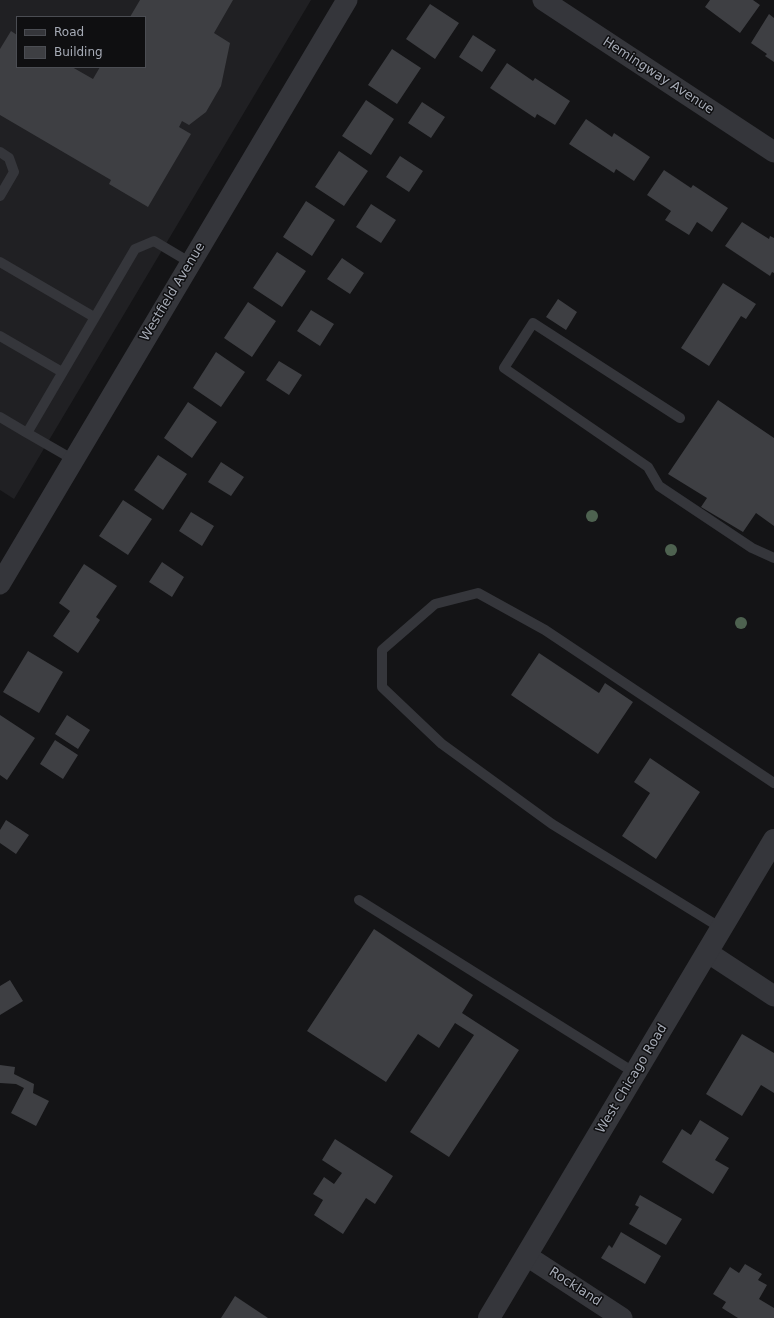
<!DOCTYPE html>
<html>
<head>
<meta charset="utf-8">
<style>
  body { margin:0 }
  #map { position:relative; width:774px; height:1318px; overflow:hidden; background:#141416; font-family:"DejaVu Sans",sans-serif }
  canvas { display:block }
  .legend { position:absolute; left:16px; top:16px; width:130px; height:52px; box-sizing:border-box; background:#0f0f11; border:1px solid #4b4d53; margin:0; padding:5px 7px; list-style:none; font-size:12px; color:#a6abb6 }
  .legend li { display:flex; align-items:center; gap:8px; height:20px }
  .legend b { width:20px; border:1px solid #4b4d53 }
</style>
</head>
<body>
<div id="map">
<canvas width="774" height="1318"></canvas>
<ul class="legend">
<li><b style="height:5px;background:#35363b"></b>Road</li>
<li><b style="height:11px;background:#3e3f43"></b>Building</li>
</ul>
</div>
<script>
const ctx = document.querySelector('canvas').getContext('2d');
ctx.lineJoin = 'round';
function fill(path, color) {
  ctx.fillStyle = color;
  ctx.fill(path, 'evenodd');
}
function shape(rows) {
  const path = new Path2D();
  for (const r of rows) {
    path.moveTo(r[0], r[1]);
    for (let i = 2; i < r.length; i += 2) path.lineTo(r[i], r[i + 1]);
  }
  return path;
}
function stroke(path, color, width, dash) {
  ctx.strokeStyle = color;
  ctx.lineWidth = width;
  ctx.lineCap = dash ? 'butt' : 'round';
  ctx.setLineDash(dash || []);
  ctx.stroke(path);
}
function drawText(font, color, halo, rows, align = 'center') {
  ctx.font = font + ' "DejaVu Sans",sans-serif';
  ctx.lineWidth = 3;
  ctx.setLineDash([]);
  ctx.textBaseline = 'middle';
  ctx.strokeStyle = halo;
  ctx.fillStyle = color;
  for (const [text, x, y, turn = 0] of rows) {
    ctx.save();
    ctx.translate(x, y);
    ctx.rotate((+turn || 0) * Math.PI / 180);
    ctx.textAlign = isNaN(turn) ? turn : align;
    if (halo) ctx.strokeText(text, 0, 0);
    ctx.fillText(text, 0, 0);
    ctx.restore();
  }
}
fill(shape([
  [0,0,311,0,14,499,0,490],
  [17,17,145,17,145,67,17,67]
]), '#202023');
fill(shape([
  [140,0,233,0,214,33,230,43,221,86,206,112,189,125,182,121,179,127,191,134,148,207,109,184,111,180,0,115,0,49,11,31,17,35,17,67,72,67,93,79,100,67,145,67,145,17,130,17],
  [710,0,753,0,760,5,740,33,705,7],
  [430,4,459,23,435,59,406,39],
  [769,14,774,18,774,62,765,56,767,54,751,43],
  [473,35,496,50,482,72,459,57],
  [392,49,421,68,397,104,368,85],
  [507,63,533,81,535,78,570,101,555,125,537,114,535,118,490,88],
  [366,100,394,119,371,155,342,136],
  [422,102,445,117,431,138,408,123],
  [586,119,612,137,614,133,650,157,634,181,616,169,614,173,569,144],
  [339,151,368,171,344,206,315,187],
  [400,156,423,171,409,192,386,177],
  [664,170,691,188,693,185,728,208,712,232,697,222,689,235,665,220,671,211,647,195],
  [306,201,335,220,312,256,283,237],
  [371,204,396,220,381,243,356,227],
  [742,222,769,239,770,236,774,238,774,273,772,272,770,276,725,246],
  [277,252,306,271,282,307,253,288],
  [342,258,364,273,350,294,327,279],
  [723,283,756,304,746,319,741,316,709,366,681,348],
  [558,299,577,312,566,330,546,317],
  [248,302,276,321,252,357,224,338],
  [311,310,334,324,320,346,297,331],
  [216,352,245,372,221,407,193,388],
  [279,361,302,375,289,395,266,380],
  [718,400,774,438,774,526,756,513,743,532,701,507,707,498,668,474],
  [188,402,217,422,192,458,164,438],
  [158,455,187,474,163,510,134,490],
  [221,462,244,477,231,496,208,482],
  [123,500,152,519,128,555,99,536],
  [191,512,214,526,202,546,179,531],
  [162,562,184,577,172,597,149,582],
  [84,564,117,586,96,617,100,620,78,653,53,636,70,611,59,603],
  [28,651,63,672,39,713,3,692],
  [539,653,599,693,605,683,633,702,598,754,511,695],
  [0,715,35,738,7,780,0,775],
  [67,715,90,730,78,749,55,734],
  [55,740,78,755,63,779,40,764],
  [650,758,700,792,656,859,622,836,650,793,634,782],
  [6,820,29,835,16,854,0,843,0,830],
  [374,929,473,995,462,1013,519,1050,449,1157,410,1132,474,1035,455,1023,439,1048,418,1034,386,1082,307,1031],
  [10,980,23,1001,0,1015,0,986],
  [742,1034,774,1053,774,1093,761,1085,742,1116,706,1094],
  [0,1065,15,1067,14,1074,34,1084,33,1093,49,1101,36,1126,11,1113,24,1088,16,1084,0,1083],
  [700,1120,729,1138,715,1160,729,1168,713,1194,662,1162,682,1129,691,1135],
  [335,1139,393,1176,375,1204,366,1198,343,1234,314,1215,323,1200,313,1194,324,1177,334,1184,342,1173,322,1160],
  [640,1195,682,1219,666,1245,629,1224,639,1207,635,1205],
  [621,1232,661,1256,645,1284,601,1258,609,1245,612,1248],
  [745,1264,762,1274,758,1280,767,1285,759,1299,774,1308,774,1318,738,1318,722,1308,726,1302,713,1294,730,1267,739,1273],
  [235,1296,268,1318,221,1318]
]), '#3e3f43');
stroke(shape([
  [0,152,9,158,14,172,0,196],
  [0,262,94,317],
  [0,336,62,372],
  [0,417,27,433,135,249,154,241,191,263],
  [680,418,533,323,504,368,648,467,659,486,752,548,774,558],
  [27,433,74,460],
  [359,900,635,1073],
  [721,928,552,824,442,744,382,687,382,650,435,604,478,593,545,630,774,783]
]), '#35363b', 10);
stroke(shape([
  [543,0,774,152],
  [0,584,347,0],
  [707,952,774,996],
  [527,1256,622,1318]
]), '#35363b', 21);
stroke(shape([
  [489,1318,774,840]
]), '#35363b', 22);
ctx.fillStyle = '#4e6250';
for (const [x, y] of [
  [592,516],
  [671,550],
  [741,623]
]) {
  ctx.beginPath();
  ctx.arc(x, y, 6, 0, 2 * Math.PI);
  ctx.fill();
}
drawText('13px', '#a6abb6', '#0f0f11', [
  ["Hemingway Avenue",658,76,33],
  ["Westfield Avenue",173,292,-59],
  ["West Chicago Road",632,1079,-59],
  ["Rockland",575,1287,33]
]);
</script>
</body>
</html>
